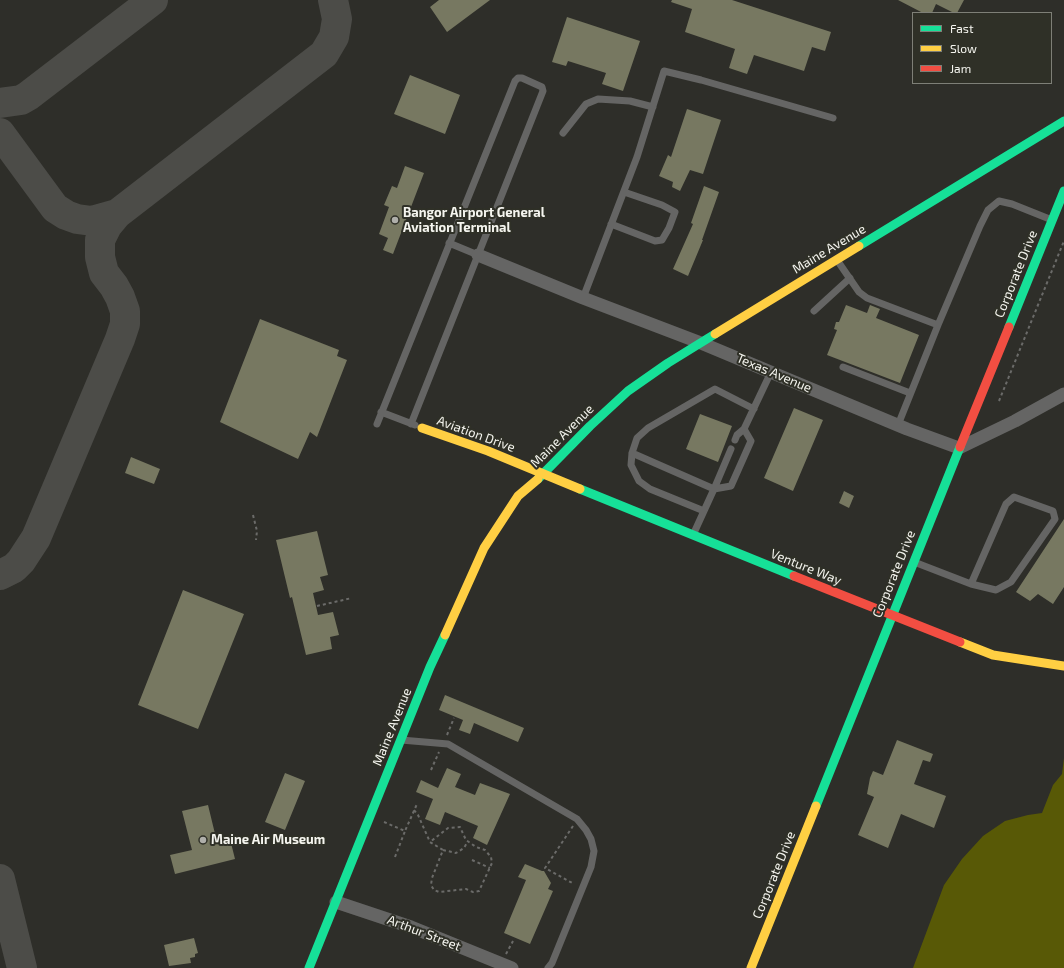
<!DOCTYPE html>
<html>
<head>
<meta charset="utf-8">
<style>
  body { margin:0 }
  #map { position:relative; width:1064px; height:968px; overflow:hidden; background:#2e2e29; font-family:"Exo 2",sans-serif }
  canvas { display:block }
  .legend { position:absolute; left:912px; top:12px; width:140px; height:72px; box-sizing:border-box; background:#2f3027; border:1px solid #7e7f77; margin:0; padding:5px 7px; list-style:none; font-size:12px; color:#f5f5ef }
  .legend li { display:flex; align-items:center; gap:8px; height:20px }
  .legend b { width:20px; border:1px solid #7e7f77 }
</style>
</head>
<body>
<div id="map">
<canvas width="1064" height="968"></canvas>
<ul class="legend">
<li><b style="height:5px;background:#16e098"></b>Fast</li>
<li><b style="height:5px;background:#ffcf43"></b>Slow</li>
<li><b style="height:5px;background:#f24e42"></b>Jam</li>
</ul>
</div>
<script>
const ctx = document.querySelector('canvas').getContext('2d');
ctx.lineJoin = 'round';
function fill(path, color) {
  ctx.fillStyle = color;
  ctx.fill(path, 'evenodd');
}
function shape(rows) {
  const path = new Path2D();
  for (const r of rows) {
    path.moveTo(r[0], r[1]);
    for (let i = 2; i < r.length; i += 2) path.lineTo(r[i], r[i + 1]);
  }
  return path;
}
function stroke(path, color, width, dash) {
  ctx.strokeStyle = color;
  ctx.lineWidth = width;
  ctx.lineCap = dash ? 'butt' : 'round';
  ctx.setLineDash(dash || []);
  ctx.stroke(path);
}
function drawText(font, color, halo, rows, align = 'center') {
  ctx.font = font + ' "Exo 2",sans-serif';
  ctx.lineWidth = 4;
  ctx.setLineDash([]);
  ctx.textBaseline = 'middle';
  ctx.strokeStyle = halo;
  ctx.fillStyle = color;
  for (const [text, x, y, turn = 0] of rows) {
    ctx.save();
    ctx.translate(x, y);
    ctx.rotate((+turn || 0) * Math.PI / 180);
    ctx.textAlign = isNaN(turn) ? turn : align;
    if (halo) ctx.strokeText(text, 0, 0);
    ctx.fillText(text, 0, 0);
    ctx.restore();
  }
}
fill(shape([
  [1064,758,1064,968,913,968,944,885,962,859,983,836,1005,821,1028,815,1042,813,1053,785,1062,774]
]), '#585906');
stroke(shape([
  [0,103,21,100,28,96,153,0],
  [0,133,55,208,66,215,77,219,92,221,117,214],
  [0,575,14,568,21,561,36,538,120,339,125,324,125,311,120,297,114,286,104,273,100,257,100,240,107,226,117,214,324,54,334,37,337,19,333,0],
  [0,879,22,968]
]), '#4c4c48', 30);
fill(shape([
  [439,0,490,0,447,32,430,7],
  [672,0,732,0,831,32,825,51,812,47,804,71,754,55,747,74,729,68,735,49,685,32,692,9,671,2],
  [898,0,964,0,957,13,954,13,936,4,932,13,923,13],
  [567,17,640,41,623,91,602,84,606,73,568,61,566,66,552,62],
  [410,75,460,95,445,134,394,114],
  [687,109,721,120,703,174,690,170,680,191,672,187,673,182,659,176,668,155,671,157],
  [405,166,424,173,393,254,383,250,388,238,379,234,389,207,384,205,392,186,397,188],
  [704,186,719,192,702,240,703,240,688,276,673,269,693,224,691,223],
  [846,305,867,313,870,305,880,309,876,318,919,335,900,383,827,355,837,330,834,329,836,322,839,322],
  [260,319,339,350,337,356,347,360,317,437,310,432,298,459,220,422],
  [794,408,823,420,793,491,764,478],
  [700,414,732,426,718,462,686,449],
  [131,457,160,469,154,484,125,473],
  [844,491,854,496,849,508,839,503],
  [1064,519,1064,587,1053,604,1038,594,1030,601,1016,592],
  [317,531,328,575,320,577,324,590,313,593,318,615,333,612,339,635,330,637,332,649,306,655,292,597,290,598,276,540],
  [183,590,244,614,198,729,138,705],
  [445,695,524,728,518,742,474,723,470,734,459,730,463,720,439,710],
  [897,740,933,754,930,762,923,760,914,784,946,796,934,828,901,814,888,848,858,835,874,797,867,794,870,778,873,771,883,775],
  [447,768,461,774,455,787,475,795,480,783,510,794,487,845,473,838,478,826,445,812,440,825,425,819,433,799,416,792,421,780,438,788],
  [285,773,305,781,285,830,265,822],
  [208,805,217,842,230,839,235,859,175,874,170,855,192,850,182,811],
  [525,864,542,871,544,871,551,883,548,889,553,891,530,944,504,933,526,880,518,877],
  [194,938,198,953,195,954,195,957,190,958,191,963,169,966,164,945]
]), '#777861');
stroke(shape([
  [999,401,1064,241],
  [253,515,257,531,256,540],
  [317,606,352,598],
  [447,735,454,718],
  [431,770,439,752],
  [414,810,418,815,430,842,443,850,432,878,431,885,434,890,439,892,466,889,473,892,479,891,492,863,491,857,485,850,476,847,466,840,460,827,448,828,430,842],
  [384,822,405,831,417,804],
  [573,826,545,868,574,884],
  [443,850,456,853,464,848,468,841],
  [395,857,405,831],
  [472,860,490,868],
  [506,954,513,941]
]), '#6b6b69', 2, [3, 3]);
stroke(shape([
  [563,133,586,104,598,99,630,101,653,107],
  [611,224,655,241,662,240,669,228,675,212,662,205,624,192],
  [449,243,478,255],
  [837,260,859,292,867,298,938,325,898,425],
  [583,298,637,157,664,71,701,80,833,118],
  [814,311,850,278],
  [938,325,980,226,988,210,999,201,1012,204,1052,220],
  [843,367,910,393],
  [381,412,415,425],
  [377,424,515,81,518,78,522,78,542,87,543,91,411,424],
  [735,440,737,435,744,429],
  [632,453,714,489,693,535],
  [714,489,731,486,751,441,744,429,771,372],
  [714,489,731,449],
  [704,511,650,489,639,481,631,465,632,453,637,438,648,428,715,389,754,409],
  [914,562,971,584,996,590,1011,582,1055,519,1053,511,1014,497,1006,504,971,584],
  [401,740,448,744,577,819,586,830,591,839,594,851,591,867,552,963,548,968]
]), '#656564', 7);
stroke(shape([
  [478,255,583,298,701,343,907,429,959,448,1015,421,1064,394],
  [336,902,411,927,512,968]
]), '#656564', 13);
stroke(shape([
  [859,246,1064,121],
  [1009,327,1064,191],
  [538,479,590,426,628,391,668,363,715,334],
  [580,489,794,576],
  [816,806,960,447],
  [309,968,430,667,445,635]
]), '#16e098', 9);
stroke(shape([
  [715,334,859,246],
  [422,428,488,451,580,489],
  [445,635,484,548,518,496,538,479],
  [960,642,993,655,1064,666],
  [751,968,816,806]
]), '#ffcf43', 9);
stroke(shape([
  [960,447,1009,327],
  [794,576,960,642]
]), '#f24e42', 9);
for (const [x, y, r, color] of [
  [395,220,4,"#afafaa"],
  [203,840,4,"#afafaa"]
]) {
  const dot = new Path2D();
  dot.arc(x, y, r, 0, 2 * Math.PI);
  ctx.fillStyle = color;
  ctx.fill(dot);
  stroke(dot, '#2f3027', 1.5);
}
drawText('bold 13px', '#f5f5ef', '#2f3027', [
  ["Bangor Airport General",403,213],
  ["Aviation Terminal",403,228],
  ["Maine Air Museum",211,840]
], 'left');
drawText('13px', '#f5f5ef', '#2f3027', [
  ["Maine Avenue",829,249,-31],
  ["Corporate Drive",1016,274,-68],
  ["Texas Avenue",774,373,23],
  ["Aviation Drive",476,434,20],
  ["Maine Avenue",562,436,-45],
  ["Venture Way",806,567,22],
  ["Corporate Drive",894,574,-68],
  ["Maine Avenue",392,727,-68],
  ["Corporate Drive",774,875,-68],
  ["Arthur Street",424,933,21]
]);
</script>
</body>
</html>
